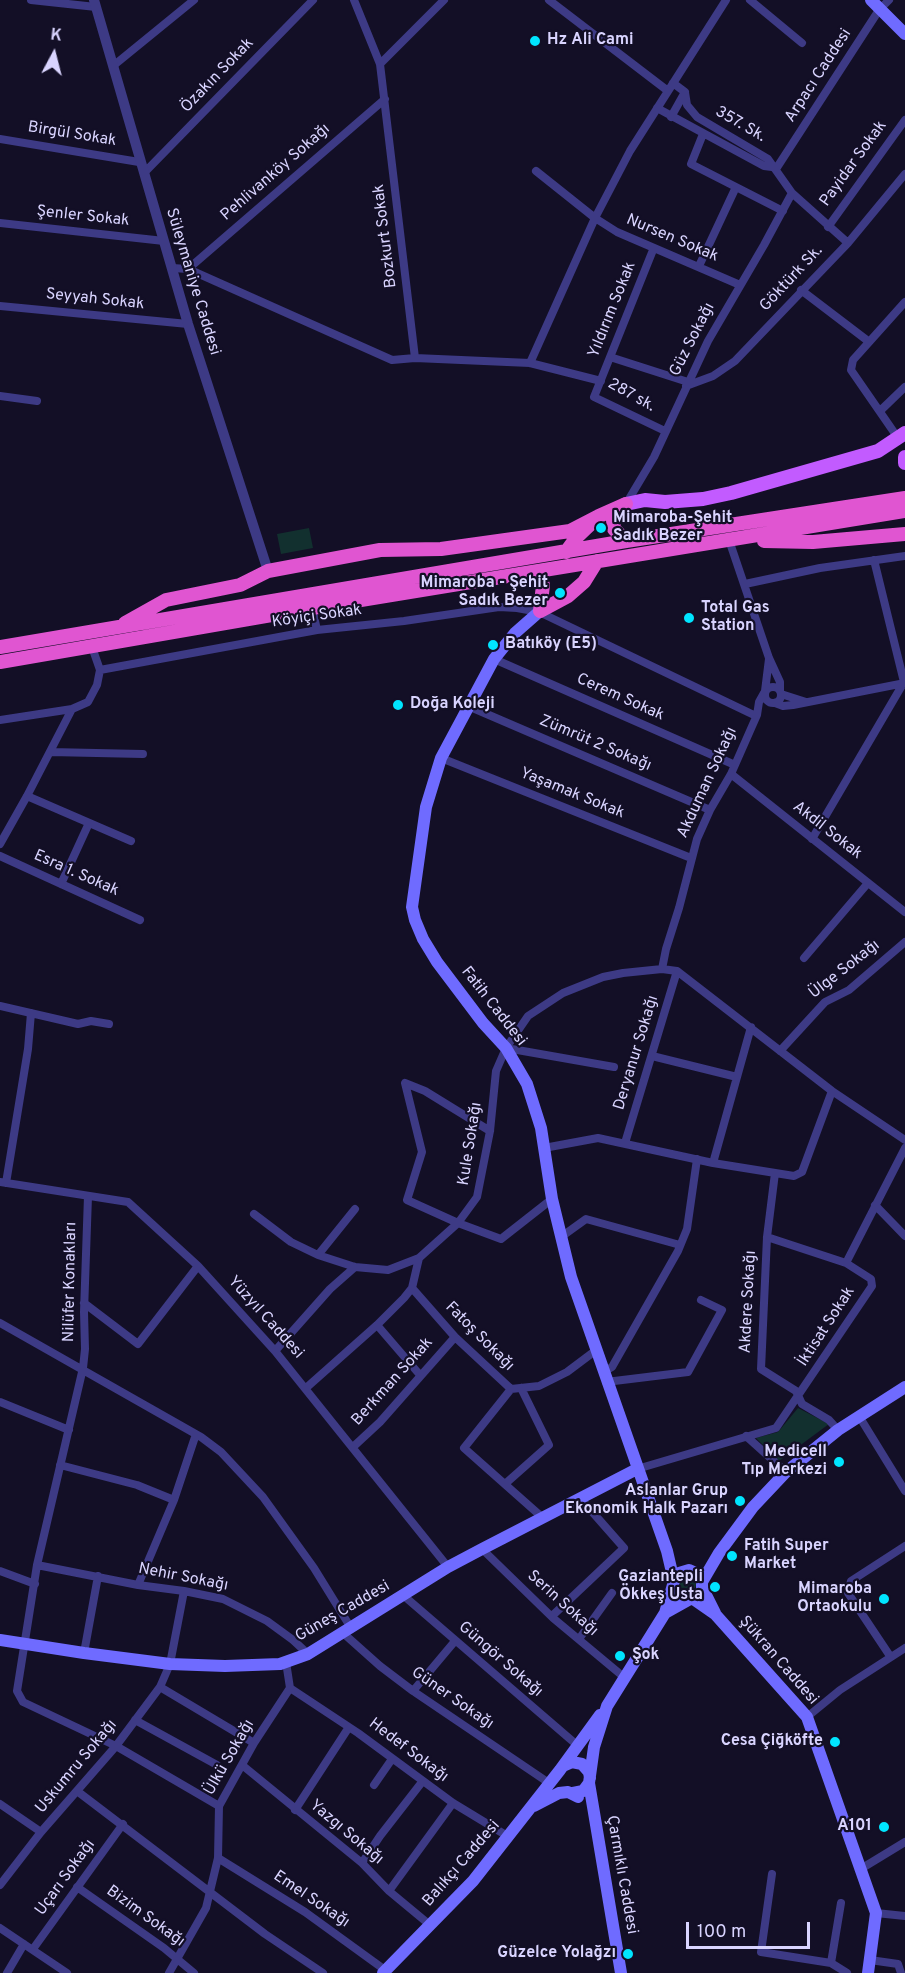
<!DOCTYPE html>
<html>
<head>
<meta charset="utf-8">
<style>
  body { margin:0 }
  #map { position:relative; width:905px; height:1973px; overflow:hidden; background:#130f26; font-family:Overpass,sans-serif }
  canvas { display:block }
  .north { position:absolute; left:24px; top:24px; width:60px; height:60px; -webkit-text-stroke:4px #130f26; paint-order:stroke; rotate:7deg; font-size:16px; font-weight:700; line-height:24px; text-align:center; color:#d9d4ff }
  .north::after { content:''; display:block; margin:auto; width:21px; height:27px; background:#d9d4ff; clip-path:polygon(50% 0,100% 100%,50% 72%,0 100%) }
  .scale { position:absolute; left:686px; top:1922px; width:124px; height:27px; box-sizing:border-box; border:3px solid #d9d4ff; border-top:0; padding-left:8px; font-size:18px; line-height:21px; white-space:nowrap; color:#d9d4ff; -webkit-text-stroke:4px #130f26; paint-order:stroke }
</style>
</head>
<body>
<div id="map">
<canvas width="905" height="1973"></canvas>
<div class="north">K</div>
<div class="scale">100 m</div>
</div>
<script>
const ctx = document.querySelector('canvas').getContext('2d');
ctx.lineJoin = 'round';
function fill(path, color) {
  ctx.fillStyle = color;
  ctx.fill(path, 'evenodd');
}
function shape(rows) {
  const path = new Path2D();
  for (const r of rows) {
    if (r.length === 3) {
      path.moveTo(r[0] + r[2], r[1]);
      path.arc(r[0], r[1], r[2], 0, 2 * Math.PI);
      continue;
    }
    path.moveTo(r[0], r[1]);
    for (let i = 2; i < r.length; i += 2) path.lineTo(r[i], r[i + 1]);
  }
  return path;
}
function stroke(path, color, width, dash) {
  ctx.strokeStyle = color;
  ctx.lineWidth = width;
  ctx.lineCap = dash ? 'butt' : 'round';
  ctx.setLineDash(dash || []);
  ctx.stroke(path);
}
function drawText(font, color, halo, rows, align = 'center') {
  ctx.font = font + ' Overpass,sans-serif';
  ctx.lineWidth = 4.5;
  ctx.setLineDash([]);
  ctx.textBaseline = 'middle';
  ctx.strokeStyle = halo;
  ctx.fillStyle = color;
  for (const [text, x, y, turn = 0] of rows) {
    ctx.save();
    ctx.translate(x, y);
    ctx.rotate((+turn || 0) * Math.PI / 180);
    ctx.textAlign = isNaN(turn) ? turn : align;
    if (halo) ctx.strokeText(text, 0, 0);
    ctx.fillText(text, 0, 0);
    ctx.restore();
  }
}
fill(shape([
  [309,528,313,548,281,554,277,534],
  [798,1408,829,1424,779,1461,756,1438,778,1432],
  [688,1584,8]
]), '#12302f');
stroke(shape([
  [31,0,96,7],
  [354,0,380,64,415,358,530,363,601,381],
  [549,0,668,91],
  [750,0,802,43],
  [380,64,444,0],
  [113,66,194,0],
  [673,83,685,92,687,105,697,117,768,159,792,193,848,243],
  [657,108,764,166,772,167],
  [671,117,685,92],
  [703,134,691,164,783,211],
  [0,139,139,162],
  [776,169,879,10,889,0],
  [536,171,595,218,617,232,740,285],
  [144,173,313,0],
  [0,223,164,241],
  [828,227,905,120],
  [653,250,594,397,665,431],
  [699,266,736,187],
  [172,268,188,269,392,360,415,358],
  [188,269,385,99],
  [801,290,868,341],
  [0,306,188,324],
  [610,357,688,382],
  [530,363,595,218,630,151,726,0],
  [686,386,713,376,735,361,848,243,905,174],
  [0,396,37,401],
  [880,411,905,387],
  [898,438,851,370,853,360,905,302],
  [626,504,654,457,708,341,764,245,792,193],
  [729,540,769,658,780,682,780,691],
  [745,584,820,568,905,556],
  [312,608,317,630],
  [494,659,735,765],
  [100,670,317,630,404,621,499,607,517,608,539,612,756,716],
  [773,695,8],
  [765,691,769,659],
  [781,694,806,702],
  [775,703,783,706,793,705,905,683],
  [468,706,710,810],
  [0,720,72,709],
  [50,752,143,754],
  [441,758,691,858],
  [731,774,905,912],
  [27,796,131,841],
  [812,839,904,682,874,560],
  [0,844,27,796,72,709,88,702,97,685,100,670,92,647],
  [0,856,140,920],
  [61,884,89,823],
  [804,958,868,883],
  [662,969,666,949,679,908,697,839,710,810,731,774,757,715,759,702,764,693],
  [0,1006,78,1024,91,1021,109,1024],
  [506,1048,614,1067],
  [780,1051,825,1002,849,990,905,942],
  [652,1056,737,1077],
  [490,1131,425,1091,405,1083,422,1152,407,1200,458,1223,501,1239,552,1199],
  [625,1143,677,971],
  [544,1148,598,1138,713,1163,794,1176,802,1172,832,1091],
  [713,1163,751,1027],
  [775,1173,767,1237,761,1369,796,1391,802,1404,829,1420,838,1430],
  [0,1182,128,1202,198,1266,275,1351,448,1567],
  [6,1183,28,1049,31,1013],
  [88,1196,84,1312,85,1349,83,1368,37,1565,17,1691,23,1702,116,1746,219,1806],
  [875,1205,905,1236],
  [254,1214,291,1242,318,1255,355,1267,388,1270,419,1258,458,1223,477,1197,490,1131,496,1071,506,1048,528,1016,563,993,603,977,623,973,662,969,677,971,832,1091,905,1140],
  [561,1237,586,1219,680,1245],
  [318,1255,355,1209],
  [846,1263,905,1148],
  [412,1288,455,1337,511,1389,539,1386,567,1372,595,1351],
  [84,1303,138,1344,198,1266],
  [0,1323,201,1437,221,1452,263,1497,314,1568,351,1628],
  [377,1325,420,1375],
  [275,1351,330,1289,355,1267],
  [603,1372,612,1367,678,1251,687,1229,697,1159],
  [606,1382,688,1372,722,1310,701,1300],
  [306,1388,377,1325,404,1298,412,1288,419,1258],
  [511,1389,464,1448,543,1518],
  [0,1402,69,1430],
  [859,1416,905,1491],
  [746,1436,786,1472],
  [353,1447,380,1422,455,1337],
  [60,1465,137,1485,174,1500,138,1585],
  [637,1469,776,1428,872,1286,871,1279,846,1263,767,1237],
  [505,1484,549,1445,521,1388],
  [174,1500,196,1434],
  [482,1549,553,1618,625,1678],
  [37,1565,138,1585,184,1591,223,1599,267,1621,293,1640,308,1654],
  [0,1571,35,1584],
  [404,1596,577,1745],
  [552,1616,624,1548,580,1498],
  [343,1633,380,1666,413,1691,549,1783],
  [579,1639,612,1593],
  [84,1653,98,1576],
  [890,1656,848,1593,851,1581,905,1546],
  [160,1687,254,1743],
  [290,1688,358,1733,453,1803,509,1837],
  [413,1691,455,1641],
  [807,1717,840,1690,905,1648],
  [135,1720,217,1765],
  [242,1765,362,1863,389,1891,430,1925],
  [374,1785,392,1759],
  [77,1791,265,1934,323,1973],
  [0,1804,41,1832],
  [295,1810,349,1727],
  [218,1858,305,1912,385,1970],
  [362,1863,380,1836,422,1782],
  [859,1870,905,1842],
  [772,1874,761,1952,831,1963,847,1973],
  [0,1885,41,1832,116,1746,160,1687,170,1664,184,1591],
  [77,1887,164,1948,194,1973],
  [389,1891,453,1803],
  [876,1913,905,1916],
  [0,1928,67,1973],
  [33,1949,123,1824],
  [870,1960,898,1964,901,1973],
  [831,1963,841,1903],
  [7,1973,24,1944],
  [169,1973,206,1908,218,1858,219,1806,254,1743,290,1688,286,1662]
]), '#3d3a85', 8);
stroke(shape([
  [94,0,188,324,268,571]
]), '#3d3a85', 10);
stroke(shape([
  [871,0,905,34],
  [540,611,515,633,494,659,441,758,426,807,412,907,415,920,423,939,437,962,483,1023,506,1048,527,1084,541,1128,552,1199,571,1277,667,1551,674,1581,665,1613,607,1706,594,1747,589,1783,583,1791,573,1793],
  [674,1581,679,1573,689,1570,698,1574,702,1582],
  [692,1598,715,1614,807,1717,876,1913,868,1973],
  [665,1613,699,1594],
  [715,1613,702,1587,702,1582,719,1553,753,1507,786,1472,838,1430,905,1387],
  [0,1640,84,1653,170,1664,225,1666,280,1664,308,1654,448,1567,482,1549,637,1469],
  [563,1766,572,1762,582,1764,589,1772,590,1778],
  [589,1783,621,1973],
  [534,1806,559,1793,568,1792,578,1797],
  [383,1973,473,1881,560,1770,600,1715]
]), '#6f6bff', 12);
stroke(shape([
  [905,457,905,463],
  [626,504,645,500,665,502,703,499,731,493,878,451,905,433]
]), '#c25bff', 14);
stroke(shape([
  [625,505,615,514,613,520,614,529,626,541],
  [764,541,813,542,905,534],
  [566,552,577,537,599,516,626,504],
  [538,571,543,585,540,611],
  [540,611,568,596,584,582,597,561],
  [125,623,166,600,240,585,268,571,380,550,441,549,570,531,599,516],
  [0,647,626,541,905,498],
  [0,662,312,608,905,511]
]), '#e055d1', 14);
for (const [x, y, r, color] of [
  [535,41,6,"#00e5ff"],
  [601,528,6,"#00e5ff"],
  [560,593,6,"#00e5ff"],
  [689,618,6,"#00e5ff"],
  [493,645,6,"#00e5ff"],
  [398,705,6,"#00e5ff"],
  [839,1462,6,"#00e5ff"],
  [740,1501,6,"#00e5ff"],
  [732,1556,6,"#00e5ff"],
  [715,1587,6,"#00e5ff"],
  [884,1599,6,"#00e5ff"],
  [620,1656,6,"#00e5ff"],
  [835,1742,6,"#00e5ff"],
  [884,1827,6,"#00e5ff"],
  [628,1954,6,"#00e5ff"]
]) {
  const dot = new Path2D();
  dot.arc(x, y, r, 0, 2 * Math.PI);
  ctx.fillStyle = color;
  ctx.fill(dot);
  stroke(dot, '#130f26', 2);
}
drawText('bold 16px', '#d9d4ff', '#130f26', [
  ["Hz Ali Cami",547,41,"left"],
  ["Mimaroba-Şehit",613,519,"left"],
  ["Sadık Bezer",613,537,"left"],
  ["Mimaroba - Şehit",548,584],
  ["Sadık Bezer",548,602],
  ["Total Gas",701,609,"left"],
  ["Station",701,627,"left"],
  ["Batıköy (E5)",505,645,"left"],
  ["Doğa Koleji",410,705,"left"],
  ["Medicell",827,1453],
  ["Tıp Merkezi",827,1471],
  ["Aslanlar Grup",728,1492],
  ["Ekonomik Halk Pazarı",728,1510],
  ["Fatih Super",744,1547,"left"],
  ["Market",744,1565,"left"],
  ["Gaziantepli",703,1578],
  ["Ökkeş Usta",703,1596],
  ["Mimaroba",872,1590],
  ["Ortaokulu",872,1608],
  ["Şok",632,1656,"left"],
  ["Cesa Çiğköfte",823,1742],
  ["A101",872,1827],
  ["Güzelce Yolağzı",616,1954]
], 'right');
drawText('16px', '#d9d4ff', '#130f26', [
  ["Özakın Sokak",218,76,-46],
  ["Arpacı Caddesi",819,76,-57],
  ["357. Sk.",740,125,30],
  ["Birgül Sokak",72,135,9],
  ["Payidar Sokak",854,164,-54],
  ["Pehlivanköy Sokağı",276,173,-41],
  ["Şenler Sokak",83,217,6],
  ["Bozkurt Sokak",386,236,-97],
  ["Nursen Sokak",672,239,23],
  ["Göktürk Sk.",792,279,-47],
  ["Süleymaniye Caddesi",192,282,73],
  ["Seyyah Sokak",95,300,6],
  ["Yıldırım Sokak",613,310,-68],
  ["Güz Sokağı",693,340,-63],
  ["287 sk.",631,396,29],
  ["Köyiçi Sokak",317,617,-8],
  ["Cerem Sokak",620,698,24],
  ["Zümrüt 2 Sokağı",595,744,23],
  ["Akduman Sokağı",708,783,-65],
  ["Yaşamak Sokak",572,794,22],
  ["Akdil Sokak",827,831,38],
  ["Esra 1. Sokak",76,874,24],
  ["Ülge Sokağı",845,970,-38],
  ["Fatih Caddesi",493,1007,52],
  ["Deryanur Sokağı",637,1053,-73],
  ["Kule Sokağı",471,1144,-81],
  ["Nilüfer Konakları",71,1282,-89],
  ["Akdere Sokağı",749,1302,-87],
  ["Yüzyıl Caddesi",265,1318,48],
  ["İktisat Sokak",827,1327,-57],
  ["Fatoş Sokağı",479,1337,45],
  ["Berkman Sokak",393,1382,-48],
  ["Nehir Sokağı",183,1578,11],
  ["Serin Sokağı",562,1604,42],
  ["Güneş Caddesi",343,1612,-30],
  ["Güngör Sokağı",500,1660,41],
  ["Şükran Caddesi",778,1661,49],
  ["Güner Sokağı",452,1699,35],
  ["Hedef Sokağı",408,1751,37],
  ["Ülkü Sokağı",230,1758,-60],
  ["Uskumru Sokağı",77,1767,-50],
  ["Yazgı Sokağı",346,1833,40],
  ["Balıkçı Caddesi",462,1864,-49],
  ["Çarmıklı Caddesi",621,1875,80],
  ["Uçarı Sokağı",66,1878,-54],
  ["Emel Sokağı",311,1900,34],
  ["Bizim Sokağı",145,1917,36]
]);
</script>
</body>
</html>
